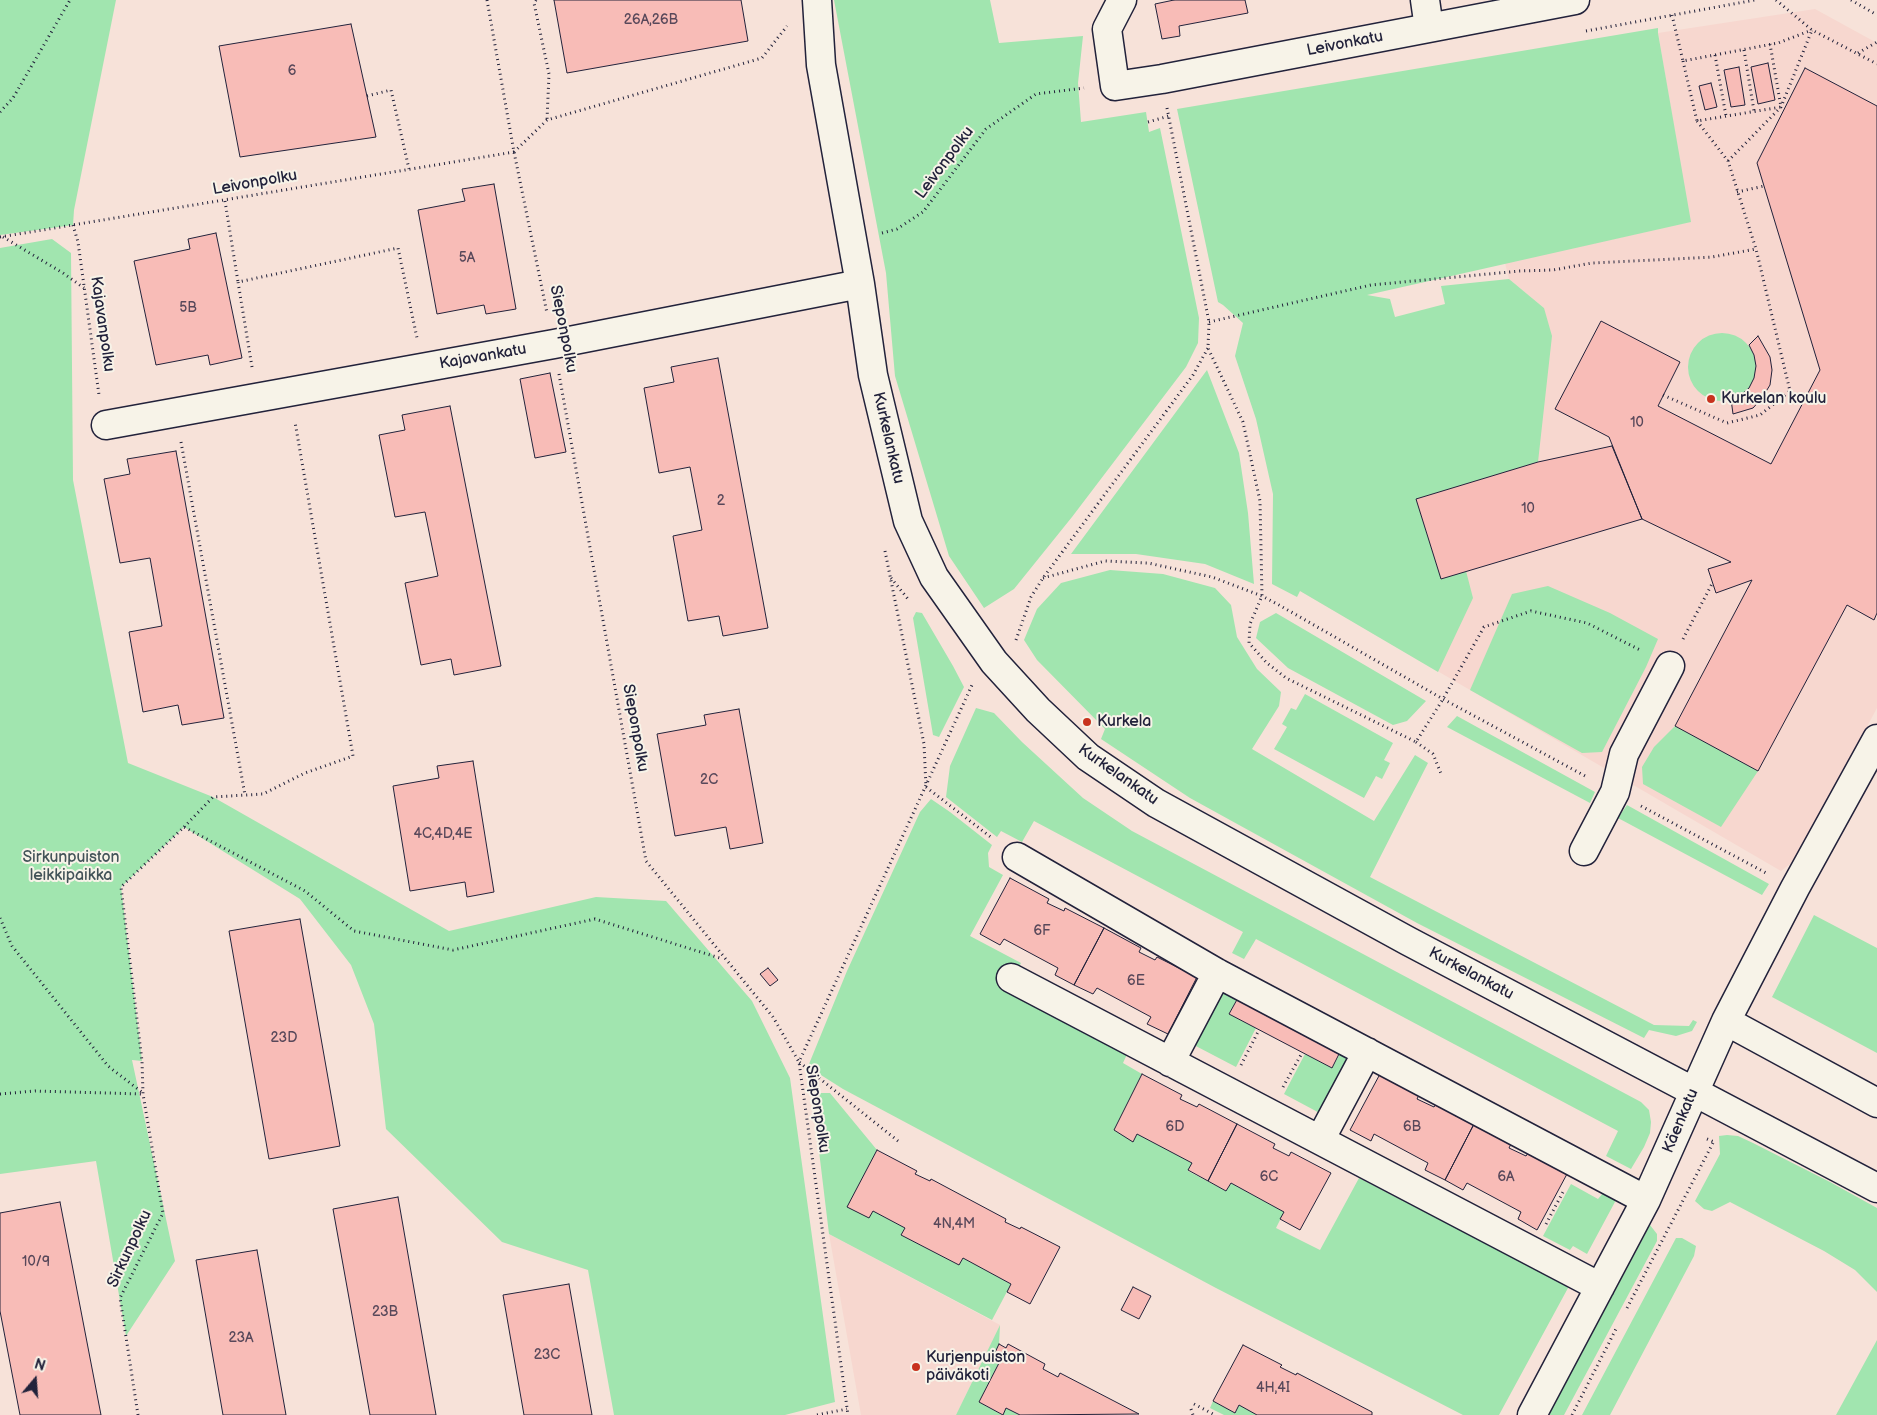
<!DOCTYPE html>
<html>
<head>
<meta charset="utf-8">
<style>
  body { margin:0 }
  #map { position:relative; width:1877px; height:1415px; overflow:hidden; background:#f7e2d9; font-family:"Balsamiq Sans",sans-serif }
  canvas { display:block }
  .north { position:absolute; left:10px; top:1355px; width:50px; height:50px; -webkit-text-stroke:4px #f7f3e8; paint-order:stroke; rotate:18deg; font-size:14px; font-weight:700; line-height:20px; text-align:center; color:#22223b }
  .north::after { content:''; display:block; margin:auto; width:18px; height:22px; background:#22223b; clip-path:polygon(50% 0,100% 100%,50% 72%,0 100%) }
</style>
</head>
<body>
<div id="map">
<canvas width="1877" height="1415"></canvas>
<div class="north">N</div>
</div>
<script>
const ctx = document.querySelector('canvas').getContext('2d');
ctx.lineJoin = 'round';
function fill(path, color) {
  ctx.fillStyle = color;
  ctx.fill(path, 'evenodd');
}
function shape(rows) {
  const path = new Path2D();
  for (const r of rows) {
    if (r.length === 3) {
      path.moveTo(r[0] + r[2], r[1]);
      path.arc(r[0], r[1], r[2], 0, 2 * Math.PI);
      continue;
    }
    path.moveTo(r[0], r[1]);
    for (let i = 2; i < r.length; i += 2) path.lineTo(r[i], r[i + 1]);
  }
  return path;
}
function stroke(path, color, width, dash) {
  ctx.strokeStyle = color;
  ctx.lineWidth = width;
  ctx.lineCap = dash ? 'butt' : 'round';
  ctx.setLineDash(dash || []);
  ctx.stroke(path);
}
function drawText(font, color, halo, rows, align = 'center') {
  ctx.font = font + ' "Balsamiq Sans",sans-serif';
  ctx.lineWidth = 4;
  ctx.setLineDash([]);
  ctx.textBaseline = 'middle';
  ctx.strokeStyle = halo;
  ctx.fillStyle = color;
  for (const [text, x, y, turn = 0] of rows) {
    ctx.save();
    ctx.translate(x, y);
    ctx.rotate((+turn || 0) * Math.PI / 180);
    ctx.textAlign = isNaN(turn) ? turn : align;
    if (halo) ctx.strokeText(text, 0, 0);
    ctx.fillText(text, 0, 0);
    ctx.restore();
  }
}
fill(shape([
  [1815,9,1877,43,1877,708,1795,860,1781,871,1300,591,1544,308,1509,279,1505,263,1690,222,1658,33],
  [829,1234,1000,1325,956,1415,861,1415]
]), '#f7d7cf');
fill(shape([
  [0,0,116,0,74,210,73,225,0,235],
  [834,0,990,0,999,43,1083,36,1078,83,1081,122,1146,112,1149,132,1160,128,1199,318,1198,343,1186,367,1072,517,1014,589,984,608,949,556,895,376,886,273],
  [1658,28,1658,33,1691,222,1367,295,1390,299,1395,317,1445,304,1441,286,1509,279,1544,308,1552,336,1538,462,1416,499,1441,579,1466,571,1473,598,1438,672,1300,591,1297,597,1272,584,1273,494,1256,419,1235,356,1243,323,1223,305,1218,302,1177,109],
  [52,239,71,253,73,480,128,763,213,797,449,931,596,897,666,901,752,1001,790,1078,835,1402,785,1415,614,1415,588,1270,502,1242,386,1129,374,1024,351,965,300,899,184,827,121,887,142,1061,132,1060,175,1261,126,1336,96,1161,0,1174,0,248],
  [1722,367,34],
  [1207,370,1239,453,1248,513,1254,584,1205,564,1136,554,1071,554],
  [1110,570,1163,574,1215,588,1231,605,1237,637,1257,669,1281,692,1279,706,1252,749,1374,821,1415,755,1428,763,1370,877,1654,1025,1689,1026,1693,1020,1697,1022,1692,1031,1676,1036,1649,1030,1644,1038,1417,923,1190,798,1101,739,1105,729,1037,660,1024,640,1037,609,1061,583],
  [1548,586,1610,613,1658,639,1646,667,1602,752,1582,753,1470,690,1512,594],
  [916,612,922,613,953,666,964,687,939,737,933,735,913,618],
  [1276,613,1426,701,1407,721,1393,725,1288,668,1256,638,1260,622],
  [1305,694,1393,743,1384,760,1390,763,1382,779,1376,776,1364,798,1274,749,1287,727,1282,724,1291,708,1296,710],
  [976,708,994,713,1022,742,1083,798,1132,831,1641,1102,1649,1110,1651,1122,1650,1133,1644,1147,1631,1169,1606,1156,1618,1131,1256,939,1244,959,1232,953,1243,932,1034,821,1022,842,1001,831,997,837,946,797,950,766],
  [1457,716,1595,792,1590,803,1447,727],
  [1675,726,1758,771,1721,827,1643,784,1642,767,1654,747],
  [931,799,950,812,992,845,988,853,989,867,1003,875,970,936,1021,963,1010,983,1128,1052,1123,1063,1142,1074,1114,1130,1133,1141,1137,1134,1192,1163,1188,1171,1226,1191,1231,1183,1284,1212,1276,1228,1320,1250,1359,1178,1448,1224,1452,1213,1562,1274,1568,1288,1499,1415,1463,1415,1216,1288,843,1089,813,1070,809,1064,847,971,920,812],
  [1627,805,1769,884,1762,895,1618,818],
  [1814,915,1877,948,1877,1053,1772,997],
  [1221,988,1238,997,1229,1014,1256,1028,1236,1067,1192,1044],
  [1341,1052,1357,1060,1327,1117,1284,1094,1305,1054,1332,1068],
  [812,1093,830,1093,877,1150,848,1207,873,1211,905,1228,901,1235,959,1265,963,1258,1011,1284,992,1320,829,1234],
  [1727,1135,1738,1136,1753,1143,1830,1182,1877,1208,1877,1292,1855,1270,1824,1251,1730,1202,1712,1211,1704,1209,1695,1201,1720,1154,1719,1136],
  [1571,1184,1598,1199,1603,1193,1616,1200,1587,1254,1573,1246,1570,1250,1543,1236],
  [1650,1225,1657,1234,1657,1241,1564,1415,1549,1415],
  [1676,1238,1682,1238,1696,1246,1694,1256,1610,1415,1582,1415],
  [1000,1325,999,1344,992,1359,999,1363,979,1402,1002,1415,1006,1408,1020,1415,956,1415],
  [1877,1340,1877,1415,1836,1415],
  [1213,1401,1235,1413,1239,1405,1257,1415,1224,1415,1210,1408]
]), '#a1e5af');
const building = shape([
  [554,0,741,0,748,41,567,73,554,0],
  [1174,0,1245,0,1248,13,1179,26,1180,36,1162,39,1155,4,1174,0],
  [351,24,376,137,240,157,219,46,351,24],
  [1768,63,1775,100,1758,104,1751,67,1768,63],
  [1739,67,1745,105,1731,107,1724,70,1739,67],
  [1805,68,1877,106,1877,613,1874,620,1847,605,1758,771,1675,726,1752,580,1716,593,1708,569,1731,562,1642,519,1609,437,1555,409,1601,321,1680,362,1658,406,1771,464,1820,370,1757,163,1805,68],
  [1711,83,1717,107,1705,110,1699,86,1711,83],
  [494,184,516,309,486,314,484,305,437,314,418,210,465,201,462,189,494,184],
  [216,233,242,358,210,365,208,355,156,365,134,261,190,249,188,239,216,233],
  [1758,336,1770,357,1772,370,1770,385,1762,398,1753,408,1733,414,1731,399,1741,395,1749,388,1754,378,1756,366,1754,355,1749,345,1758,336],
  [718,358,768,628,723,636,719,616,688,621,673,536,702,530,690,467,659,473,644,388,674,382,671,367,718,358],
  [550,373,566,452,535,458,520,379,550,373],
  [450,406,501,666,454,675,451,659,421,665,405,583,438,576,425,512,395,517,379,435,405,430,402,415,450,406],
  [1612,446,1642,519,1441,579,1416,499,1538,462,1612,446],
  [176,451,224,718,182,725,178,705,143,712,129,632,162,626,150,558,120,563,104,479,130,474,127,459,176,451],
  [739,709,763,843,730,849,726,827,675,836,657,734,706,725,704,715,739,709],
  [473,761,494,892,467,897,465,882,410,891,393,786,439,778,437,766,473,761],
  [1010,878,1049,899,1047,903,1064,911,1065,908,1104,928,1074,985,1055,975,1058,968,1004,939,1000,945,980,934,1010,878],
  [300,919,340,1146,269,1159,229,931,300,919],
  [1104,928,1141,948,1139,952,1155,960,1157,957,1197,977,1168,1034,1147,1024,1151,1017,1097,988,1093,994,1074,985,1104,928],
  [768,968,778,980,770,986,760,974,768,968],
  [1239,996,1341,1050,1332,1068,1229,1014,1239,996],
  [1142,1074,1182,1095,1180,1099,1197,1107,1199,1104,1237,1124,1208,1181,1188,1170,1192,1163,1137,1134,1133,1142,1114,1130,1142,1074],
  [1380,1074,1419,1095,1417,1099,1434,1107,1436,1104,1474,1124,1445,1180,1425,1170,1428,1163,1374,1134,1371,1141,1350,1130,1380,1074],
  [1237,1124,1275,1144,1273,1148,1289,1156,1291,1152,1331,1173,1300,1230,1280,1219,1284,1212,1231,1183,1226,1191,1208,1181,1237,1124],
  [1474,1124,1511,1144,1509,1148,1526,1156,1528,1153,1567,1174,1537,1230,1518,1219,1521,1212,1467,1183,1463,1190,1445,1180,1474,1124],
  [877,1150,917,1171,915,1174,930,1181,931,1179,1006,1219,1005,1222,1020,1229,1021,1227,1060,1247,1030,1304,1007,1292,1011,1284,963,1258,959,1265,901,1235,905,1228,873,1211,869,1218,847,1207,877,1150],
  [398,1197,436,1415,370,1415,333,1209,398,1197],
  [60,1202,101,1415,20,1415,0,1311,0,1213,60,1202],
  [257,1250,286,1415,223,1415,196,1260,257,1250],
  [569,1284,592,1415,524,1415,503,1295,569,1284],
  [1133,1287,1151,1296,1139,1319,1121,1310,1133,1287],
  [999,1344,1006,1348,1008,1344,1045,1364,1043,1369,1058,1377,1060,1373,1139,1414,1020,1415,1006,1408,1003,1415,979,1402,999,1363,992,1359,999,1344],
  [1243,1345,1282,1365,1280,1367,1296,1375,1297,1373,1372,1412,1372,1415,1257,1415,1239,1405,1235,1413,1213,1401,1243,1345]
]);
fill(building, '#f8bcb7');
stroke(building, '#22223b', 1);
const minor = shape([
  [817,0,821,65,860,284,873,375,908,521,934,577,994,662,1038,710,1088,757,1156,803,1408,941,1877,1188],
  [1122,0,1107,29,1115,86,1162,79,1575,0],
  [1425,0,1429,28],
  [106,425,554,344,860,284],
  [1584,851,1615,792,1624,754,1670,666],
  [1017,857,1217,973,1646,1200],
  [1011,978,1600,1287],
  [1726,1021,1877,1103],
  [1170,1062,1217,973],
  [1320,1140,1367,1052],
  [1532,1415,1646,1200,1726,1021,1795,888,1877,739]
]);
stroke(minor, '#22223b', 31);
stroke(shape([
  [487,0,514,152,547,313],
  [536,0,534,3,549,74,547,120],
  [1776,0,1812,30,1877,64],
  [1851,0,1877,15],
  [1672,15,1683,61,1778,43,1812,30],
  [1586,31,1755,0],
  [1744,50,1754,111],
  [1858,53,1877,42],
  [1715,55,1726,116],
  [1683,61,1697,121,1781,107,1770,44],
  [367,96,391,90,409,169],
  [1167,108,1209,322,1208,348,1243,422,1260,501,1262,596,1250,624,1249,643,1267,663,1286,678,1416,742,1443,699,1484,627,1531,611,1587,623,1642,651],
  [0,112,13,98,70,0],
  [1697,121,1728,161,1756,249,1790,391,1803,402],
  [1148,122,1169,116],
  [514,152,547,120,762,58,787,26],
  [1728,161,1781,107,1812,30],
  [1737,192,1764,186],
  [225,201,238,282],
  [73,225,78,242,99,395],
  [882,233,897,229,923,212,986,129,1036,94,1084,88],
  [0,237,514,152],
  [3,237,63,273,84,288],
  [1209,322,1371,285,1520,271,1553,270,1592,263,1712,257,1756,249],
  [252,367,238,282,398,248,417,338],
  [559,374,646,861,773,1017,799,1062,848,1415],
  [1663,395,1727,423,1760,415,1790,391],
  [181,442,245,795],
  [885,551,924,744,926,787,992,838],
  [891,578,908,599],
  [1043,578,1105,561,1148,563,1212,577,1262,596,1279,605,1443,699,1587,777],
  [1683,639,1713,582],
  [1016,640,1031,597,1043,578,1193,375,1208,348],
  [1416,742,1433,754,1442,776],
  [1641,806,1768,874],
  [184,827,213,797,263,794,305,773,353,756,295,422],
  [0,918,12,946,108,1066,143,1093],
  [1241,1065,1259,1030],
  [1283,1087,1302,1053],
  [0,1094,35,1091,143,1094],
  [1707,1139,1714,1142],
  [898,1141,799,1062,972,685],
  [1546,1224,1563,1192],
  [1627,1308,1714,1141],
  [1194,1404,1215,1415],
  [1191,1409,1193,1415],
  [138,1415,120,1298,163,1213,143,1094,142,1061,121,887,184,827,305,891,354,931,453,950,595,919,723,959],
  [817,1415,847,1409],
  [1572,1415,1616,1329]
]), '#22223b', 3, [1, 4]);
stroke(minor, '#f7f3e8', 28);
for (const [x, y, r, color] of [
  [1711,399,5,"#c8321e"],
  [1087,722,5,"#c8321e"],
  [916,1367,5,"#c8321e"]
]) {
  const dot = new Path2D();
  dot.arc(x, y, r, 0, 2 * Math.PI);
  ctx.fillStyle = color;
  ctx.fill(dot);
  stroke(dot, '#f7f3e8', 2);
}
drawText('14px', '#58485a', null, [
  ["26A,26B",651,20],
  ["6",292,71],
  ["5A",467,258],
  ["5B",188,308],
  ["10",1637,423],
  ["2",721,501],
  ["10",1528,509],
  ["2C",709,780],
  ["4C,4D,4E",443,834],
  ["6F",1042,931],
  ["6E",1136,981],
  ["23D",284,1038],
  ["6D",1175,1127],
  ["6B",1412,1127],
  ["6C",1269,1177],
  ["6A",1506,1177],
  ["4N,4M",954,1224],
  ["10/9",36,1262],
  ["23B",385,1312],
  ["23A",241,1338],
  ["23C",547,1355],
  ["4H,4I",1273,1388]
]);
drawText('16px', '#22223b', '#f7f3e8', [
  ["Leivonkatu",1345,44,-11],
  ["Leivonpolku",945,163,-53],
  ["Leivonpolku",255,183,-10],
  ["Kajavanpolku",102,324,82],
  ["Sieponpolku",563,329,79],
  ["Kajavankatu",483,357,-10],
  ["Kurkelankatu",888,438,77],
  ["Sieponpolku",635,728,80],
  ["Kurkelankatu",1118,775,35],
  ["Kurkelankatu",1471,974,28],
  ["Sieponpolku",817,1109,81],
  ["Käenkatu",1681,1121,-67],
  ["Sirkunpolku",130,1249,-65]
]);
drawText('16px', '#22223b', '#f7f3e8', [
  ["Kurkelan koulu",1721,399],
  ["Kurkela",1097,722],
  ["Kurjenpuiston",926,1358],
  ["päiväkoti",926,1376]
], 'left');
drawText('16px', '#425358', '#f7f3e8', [
  ["Sirkunpuiston",71,858],
  ["leikkipaikka",71,876]
]);
</script>
</body>
</html>
